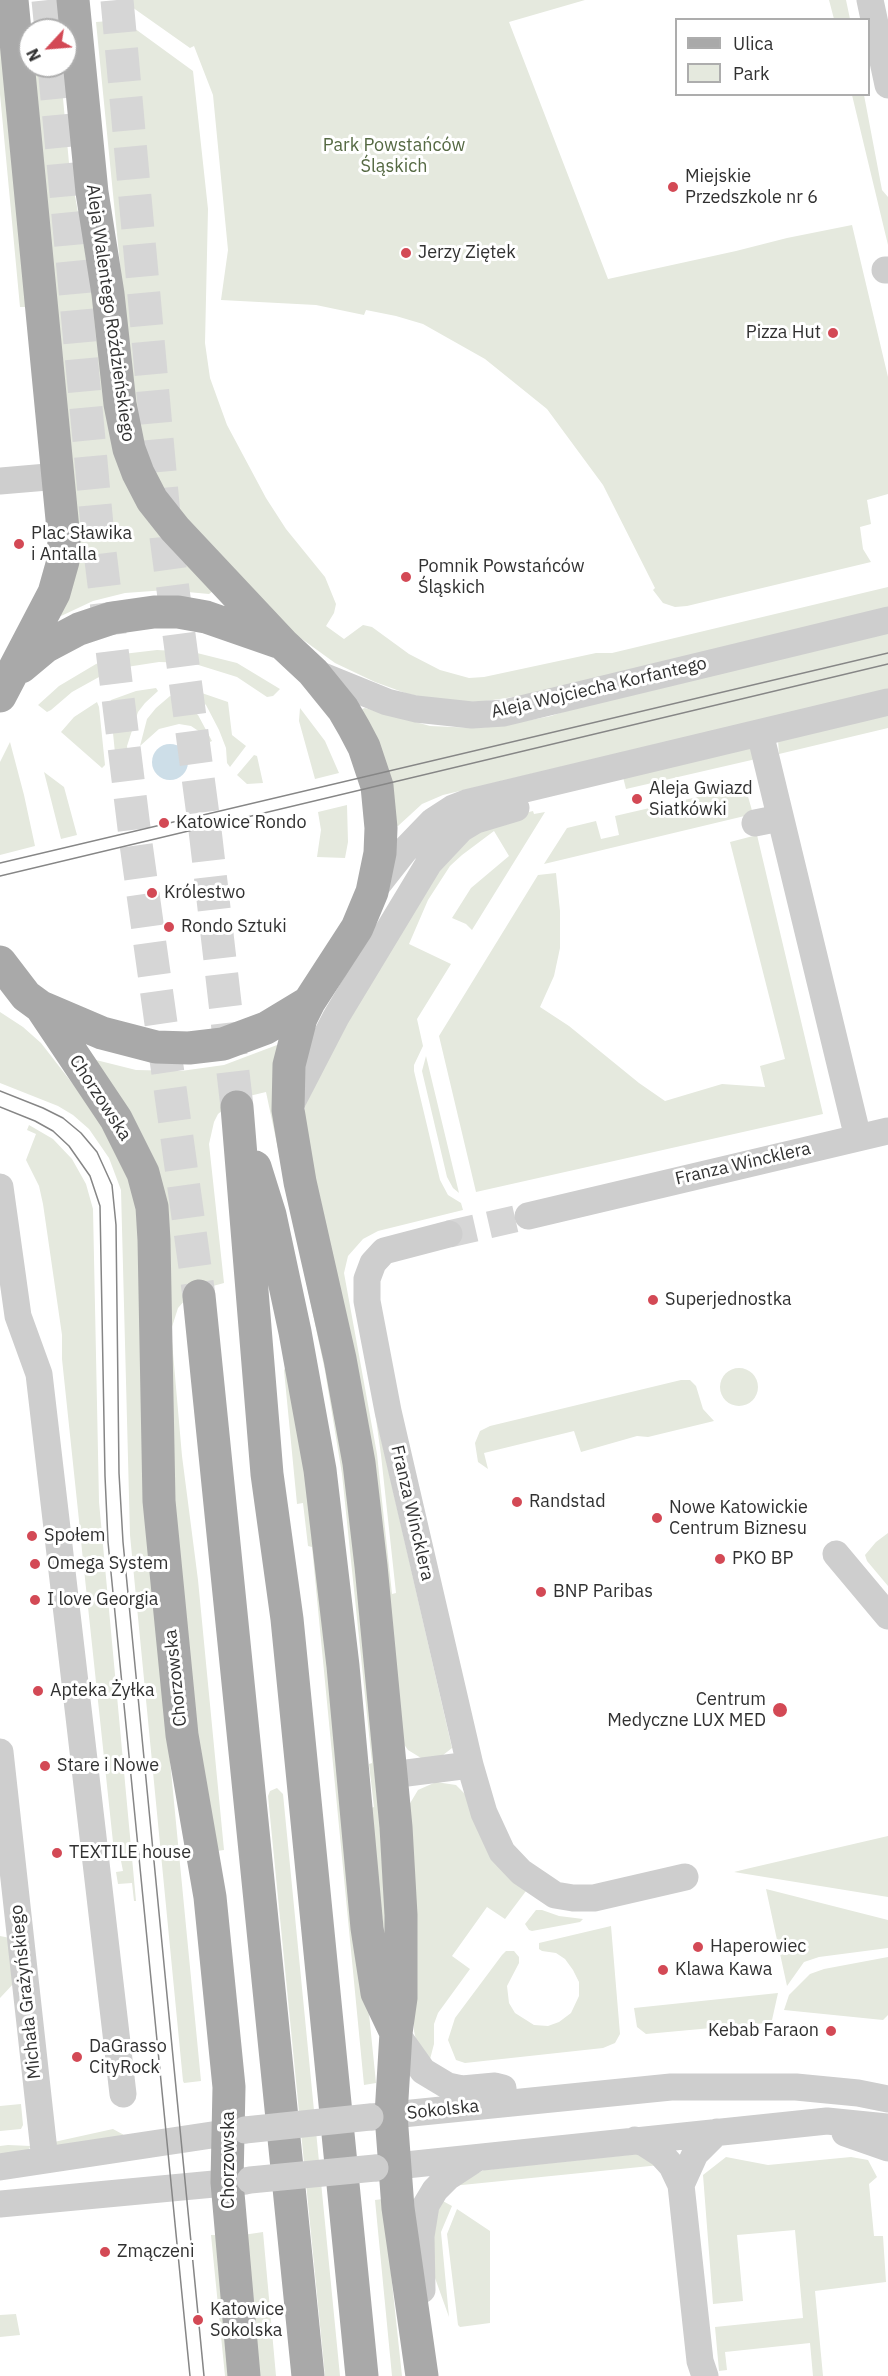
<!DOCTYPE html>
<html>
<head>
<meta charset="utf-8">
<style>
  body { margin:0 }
  #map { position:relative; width:888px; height:2376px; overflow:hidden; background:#fff; font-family:"IBM Plex Sans",sans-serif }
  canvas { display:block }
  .legend { position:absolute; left:675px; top:18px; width:195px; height:78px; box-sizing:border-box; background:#fff; border:2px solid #adadad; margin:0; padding:8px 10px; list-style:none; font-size:18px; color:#313131 }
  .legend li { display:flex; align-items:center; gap:12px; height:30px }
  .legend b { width:30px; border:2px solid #adadad }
  .north { position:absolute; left:18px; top:18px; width:60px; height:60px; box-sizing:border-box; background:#fff; border:2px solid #adadad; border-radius:50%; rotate:244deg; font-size:16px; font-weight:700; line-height:24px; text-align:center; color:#313131 }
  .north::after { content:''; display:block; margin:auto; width:21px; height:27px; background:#d34955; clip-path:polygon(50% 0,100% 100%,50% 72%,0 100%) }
</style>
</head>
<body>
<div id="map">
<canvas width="888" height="2376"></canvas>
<ul class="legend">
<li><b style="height:8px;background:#a9a9a9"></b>Ulica</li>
<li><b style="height:16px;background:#e5e9de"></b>Park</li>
</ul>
<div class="north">N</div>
</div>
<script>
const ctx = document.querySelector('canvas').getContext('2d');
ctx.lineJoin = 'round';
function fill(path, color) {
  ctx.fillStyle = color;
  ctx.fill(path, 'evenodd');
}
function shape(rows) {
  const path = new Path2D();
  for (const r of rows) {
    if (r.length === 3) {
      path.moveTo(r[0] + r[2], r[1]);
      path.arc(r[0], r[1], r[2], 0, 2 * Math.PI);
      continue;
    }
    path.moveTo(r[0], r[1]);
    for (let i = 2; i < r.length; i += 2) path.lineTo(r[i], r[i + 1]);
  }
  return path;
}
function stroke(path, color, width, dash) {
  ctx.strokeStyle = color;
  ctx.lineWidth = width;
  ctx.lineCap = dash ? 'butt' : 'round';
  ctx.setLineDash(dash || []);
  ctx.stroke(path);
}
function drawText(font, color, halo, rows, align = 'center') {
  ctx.font = font + ' "IBM Plex Sans",sans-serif';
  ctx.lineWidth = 6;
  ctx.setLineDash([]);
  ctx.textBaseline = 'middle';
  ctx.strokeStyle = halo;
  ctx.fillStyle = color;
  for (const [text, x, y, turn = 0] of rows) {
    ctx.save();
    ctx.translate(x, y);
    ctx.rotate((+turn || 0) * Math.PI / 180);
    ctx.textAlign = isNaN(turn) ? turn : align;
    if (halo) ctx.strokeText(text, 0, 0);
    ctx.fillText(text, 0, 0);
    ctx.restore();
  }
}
fill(shape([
  [122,0,585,0,509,22,608,279,736,251,787,238,852,225,888,377,888,494,867,500,871,524,860,527,863,549,871,562,687,606,675,607,663,603,653,590,655,588,603,485,547,409,485,359,423,324,396,316,366,310,364,315,316,305,221,300,228,250,213,95,194,46,190,48],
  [829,0,846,0,850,19,834,19],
  [123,20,193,71,208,209,205,343,210,378,227,425,266,498,286,529,325,577,336,604,334,613,326,626,344,639,363,625,372,627,409,654,440,670,469,678,484,677,596,653,612,653,888,587,888,608,520,696,479,702,445,701,408,694,375,682,335,663,295,634,174,506,151,466,134,406,96,22],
  [0,31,28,307,20,307,0,94],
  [32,66,60,66,69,163,93,295,105,397,213,591,209,594,166,590,125,593,93,601,61,616],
  [852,95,864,95,882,190,888,197,888,245],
  [888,628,888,689,443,795,422,804,398,826,396,825,362,709,365,708,430,726,475,728,500,726,551,716,622,692],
  [157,650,193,652,237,663,280,689,273,696,267,697,237,677,192,663,159,662,120,668,99,677,72,692,51,710,47,712,38,705,59,686,96,664,123,654],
  [156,688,158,691,145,703,138,712,127,746,129,761,117,773,110,703,111,700,136,691],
  [193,690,228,702,232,735,246,746,230,767,227,763,226,748,219,730,206,705,192,693],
  [170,696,180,699,198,715,212,741,210,742,200,732,191,726,179,724,159,729,140,746,147,719,156,708],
  [97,702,99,707,105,765,102,768,61,732,74,717],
  [300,708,325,741,339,773,315,779,299,721],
  [888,709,888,728,779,754,778,740],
  [10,742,24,795,35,846,0,855,0,762],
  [749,746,756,759,626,789,622,773],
  [254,755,257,756,263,783,247,784,237,775],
  [44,772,64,787,77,835,61,839],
  [745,786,753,814,544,864,567,828,596,821,601,839,619,835,615,816],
  [347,805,348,842,345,858,317,857,321,830,318,812],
  [533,811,534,814,545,812,472,930,466,924,452,918,471,888,509,856,494,831,462,855,450,866,428,900,409,944,451,964,417,1019,423,1046,414,1065,414,1071,440,1180,448,1195,461,1203,463,1210,378,1231,363,1239,348,1256,344,1273,377,1454,392,1594,396,1593,381,1455,375,1412,452,1748,438,1759,421,1758,408,1750,403,1743,304,1114,308,1086,443,859,491,821],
  [757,835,823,1114,476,1192,439,1036,538,875,556,873,560,911,560,948,554,976,540,1007,569,1026,639,1083,665,1101,722,1084,765,1087,760,1066,785,1059,730,842],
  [0,1012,23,1027,41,1043,100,1119,130,1181,140,1224,149,1544,201,2081,184,2083,183,2081,130,1535,121,1190,109,1158,89,1129,73,1115,58,1106,0,1083],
  [277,1045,279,1045,327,1372,346,1473,385,1875,385,1939,368,1809,374,1807,369,1764,372,1763,342,1474,325,1371,266,1092,245,1097,228,1106,218,1114,214,1122,209,1144,224,1283,202,1289,186,1299,178,1308,171,1330,182,1456,198,1580,224,1850,217,1851,203,1784,174,1501,168,1231,92,1059,136,1070,181,1071,224,1065],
  [426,1056,459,1193,453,1188,447,1177,422,1071],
  [29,1125,53,1139,72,1159,86,1184,93,1209,99,1502,136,1901,134,1901,132,1883,118,1884,116,1872,123,1871,121,1861,115,1861,81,1541,90,1539,88,1529,80,1530,62,1359,62,1335,43,1204,39,1186,26,1160,36,1134,27,1130],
  [287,1365,300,1414,366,1984,376,2083,364,2085,312,1547,308,1546,303,1503,297,1504,284,1370],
  [739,1387,19],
  [681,1380,690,1380,696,1386,703,1409,714,1421,648,1437,637,1436,581,1452,574,1431,484,1453,488,1469,478,1462,475,1443,480,1431,490,1426],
  [888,1533,888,1586,867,1561,865,1555,876,1542],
  [436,1782,456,1785,468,1797,526,1891,505,1919,487,1907,452,1956,470,1969,438,2013,434,2024,434,2044,429,2063,416,2040,414,2031,414,1899,409,1805,418,1790],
  [277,1788,283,1794,340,2376,325,2376,268,1796,270,1791],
  [888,1836,888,1897,734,1872,746,1869],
  [766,1889,888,1920,888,1948,819,1957,804,1962,787,1986],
  [536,1910,542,1910,559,1916,583,1919,580,1922,532,1931,529,1930,525,1924],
  [611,1926,620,2034,615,2043,603,2048,465,2063,456,2060,448,2040,455,2018,502,1955,506,1951,514,1951,519,1957,519,1963,507,1986,509,2003,515,2013,534,2025,548,2026,559,2022,571,2013,579,1996,579,1982,573,1970,565,1959,556,1953,542,1951,539,1949,539,1943],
  [0,1936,10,1938,15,1982,0,1998],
  [888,1957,888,2015,883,2020,784,2010,789,1995,810,1974,824,1969],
  [778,1993,772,2020,766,2023,646,2034,637,2027,634,2008],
  [21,2104,23,2125,21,2129,0,2131,0,2106],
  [113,2129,124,2135,58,2146,54,2142],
  [8,2145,31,2146,28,2150,0,2154,0,2146],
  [637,2154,660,2165,452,2186,484,2170],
  [726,2157,768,2165,851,2157,868,2160,877,2177,869,2184,874,2236,883,2236,886,2282,815,2291,823,2376,813,2376,810,2343,725,2352,727,2370,719,2371,715,2327,803,2318,795,2230,737,2235,743,2301,713,2304,703,2175],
  [383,2199,402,2376,392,2376,375,2200],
  [441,2200,452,2206,441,2232,449,2317,435,2278,429,2247],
  [457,2209,490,2231,490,2323,460,2327,458,2325,447,2234],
  [263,2232,276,2376,257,2376,243,2235],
  [211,2235,215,2235,216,2238,230,2376,225,2376],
  [16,2314,20,2335,0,2337,0,2315]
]), '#e5e9de');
fill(shape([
  [170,762,18]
]), '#cddee8');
stroke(shape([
  [449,1234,528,1216]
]), '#d6d6d6', 27, [27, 14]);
stroke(shape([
  [48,0,51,30],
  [117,0,166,537,205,830,237,1107],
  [54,66,98,536,136,844,199,1296]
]), '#d6d6d6', 33, [33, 16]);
stroke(shape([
  [870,0,888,85],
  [885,270,888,270],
  [0,481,59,476],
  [313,672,387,702,416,709,472,715,504,713,888,620],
  [760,733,858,1138],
  [755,823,780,818],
  [372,892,405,850,433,821,453,808,466,803,888,702],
  [289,1108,336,1017,429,863,461,829,476,820,516,808],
  [0,1187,18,1316,39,1374,123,2094],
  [528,1216,888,1131],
  [449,1234,384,1251,373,1263,367,1279,367,1301,388,1411,470,1765,484,1813,502,1852,521,1872,555,1895,573,1898,594,1898,685,1877],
  [836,1554,888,1616],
  [0,1752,45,2160],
  [391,1775,470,1765],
  [396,2033,423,2071,448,2086,462,2089,495,2086,503,2088],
  [372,2117,671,2087,796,2087,858,2093,888,2099],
  [845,2133,888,2148],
  [635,2140,644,2143,661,2154,672,2166,681,2185,700,2361,705,2376],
  [0,2167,245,2130],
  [377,2168,827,2121,888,2127],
  [681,2185,695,2154,717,2132],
  [0,2204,246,2181],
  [422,2290,421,2236,426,2205,435,2190,448,2177,477,2158]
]), '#cecece', 27);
stroke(shape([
  [21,667,45,647,79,629,112,618,154,612,178,612,206,617,278,642],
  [0,696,54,593,63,561,64,540,12,0],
  [0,962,26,996,41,1007,102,1033,156,1047,189,1048,223,1044,266,1028,309,1002,357,928,372,892,380,853,381,828,377,786,364,747,354,728,343,709,313,672,283,644,175,529,152,500,138,473,129,449,120,404,108,294,92,192,73,0],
  [309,1002,301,1018,289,1065,288,1110,300,1182,340,1359,359,1463,371,1566,396,1827,401,1915,401,1998,396,2033,391,2115,398,2208,422,2376],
  [41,1007,116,1119,143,1173,152,1207,154,1240,159,1501,182,1735,210,1897,229,2087,227,2182,244,2376],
  [237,1107,267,1474,287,1619,362,2376],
  [255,1167,270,1215,295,1332,320,1470,343,1666,367,1928,377,1993,396,2033],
  [199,1296,308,2376]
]), '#a9a9a9', 33);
stroke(shape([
  [0,863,888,653],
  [0,876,888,664],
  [0,1091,43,1108,63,1118,81,1133,97,1152,112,1185,116,1225,119,1473,123,1542,204,2376],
  [0,1107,35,1121,53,1131,69,1146,90,1176,100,1206,105,1476,108,1542,190,2376]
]), '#868686', 1.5);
stroke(shape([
  [245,2130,370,2117],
  [250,2180,375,2168]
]), '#cecece', 27);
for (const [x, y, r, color] of [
  [673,187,6,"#d34955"],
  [406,253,6,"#d34955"],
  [833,333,6,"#d34955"],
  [19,544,6,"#d34955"],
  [406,577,6,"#d34955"],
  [637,799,6,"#d34955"],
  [164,823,6,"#d34955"],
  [152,893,6,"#d34955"],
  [169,927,6,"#d34955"],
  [653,1300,6,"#d34955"],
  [517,1502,6,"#d34955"],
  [657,1518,6,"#d34955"],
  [32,1536,6,"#d34955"],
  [720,1559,6,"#d34955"],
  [35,1564,6,"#d34955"],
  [541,1592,6,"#d34955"],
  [35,1600,6,"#d34955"],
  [38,1691,6,"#d34955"],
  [780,1710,8,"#d34955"],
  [45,1766,6,"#d34955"],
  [57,1853,6,"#d34955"],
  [698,1947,6,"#d34955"],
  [663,1970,6,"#d34955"],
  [831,2031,6,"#d34955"],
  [77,2057,6,"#d34955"],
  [105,2252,6,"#d34955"],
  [198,2320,6,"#d34955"]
]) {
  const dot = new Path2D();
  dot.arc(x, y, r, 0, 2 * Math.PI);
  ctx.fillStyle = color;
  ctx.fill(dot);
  stroke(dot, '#fff', 2);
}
drawText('18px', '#556943', '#fff', [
  ["Park Powstańców",394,146],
  ["Śląskich",394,167]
]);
drawText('18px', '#313131', '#fff', [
  ["Miejskie",685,177],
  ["Przedszkole nr 6",685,198],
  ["Jerzy Ziętek",418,253],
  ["Pizza Hut",821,333,"right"],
  ["Plac Sławika",31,534],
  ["i Antalla",31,555],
  ["Pomnik Powstańców",418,567],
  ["Śląskich",418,588],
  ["Aleja Gwiazd",649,789],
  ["Siatkówki",649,810],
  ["Katowice Rondo",176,823],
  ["Królestwo",164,893],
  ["Rondo Sztuki",181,927],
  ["Superjednostka",665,1300],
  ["Randstad",529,1502],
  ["Nowe Katowickie",669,1508],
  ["Centrum Biznesu",669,1529],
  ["Społem",44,1536],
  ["PKO BP",732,1559],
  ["Omega System",47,1564],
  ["BNP Paribas",553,1592],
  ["I love Georgia",47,1600],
  ["Apteka Żyłka",50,1691],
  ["Centrum",766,1700,"right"],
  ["Medyczne LUX MED",766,1721,"right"],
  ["Stare i Nowe",57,1766],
  ["TEXTILE house",69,1853],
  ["Haperowiec",710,1947],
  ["Klawa Kawa",675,1970],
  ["Kebab Faraon",819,2031,"right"],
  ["DaGrasso",89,2047],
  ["CityRock",89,2068],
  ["Zmączeni",117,2252],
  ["Katowice",210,2310],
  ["Sokolska",210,2331]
], 'left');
drawText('18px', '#313131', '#fff', [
  ["Aleja Walentego Roździeńskiego",110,313,82],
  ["Aleja Wojciecha Korfantego",599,688,-13],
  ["Chorzowska",100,1098,57],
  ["Franza Wincklera",743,1164,-13],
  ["Franza Wincklera",412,1513,77],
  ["Chorzowska",176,1678,-96],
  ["Michała Grażyńskiego",26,1992,-96],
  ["Sokolska",443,2110,-6],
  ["Chorzowska",229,2160,-90]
]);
</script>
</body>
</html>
